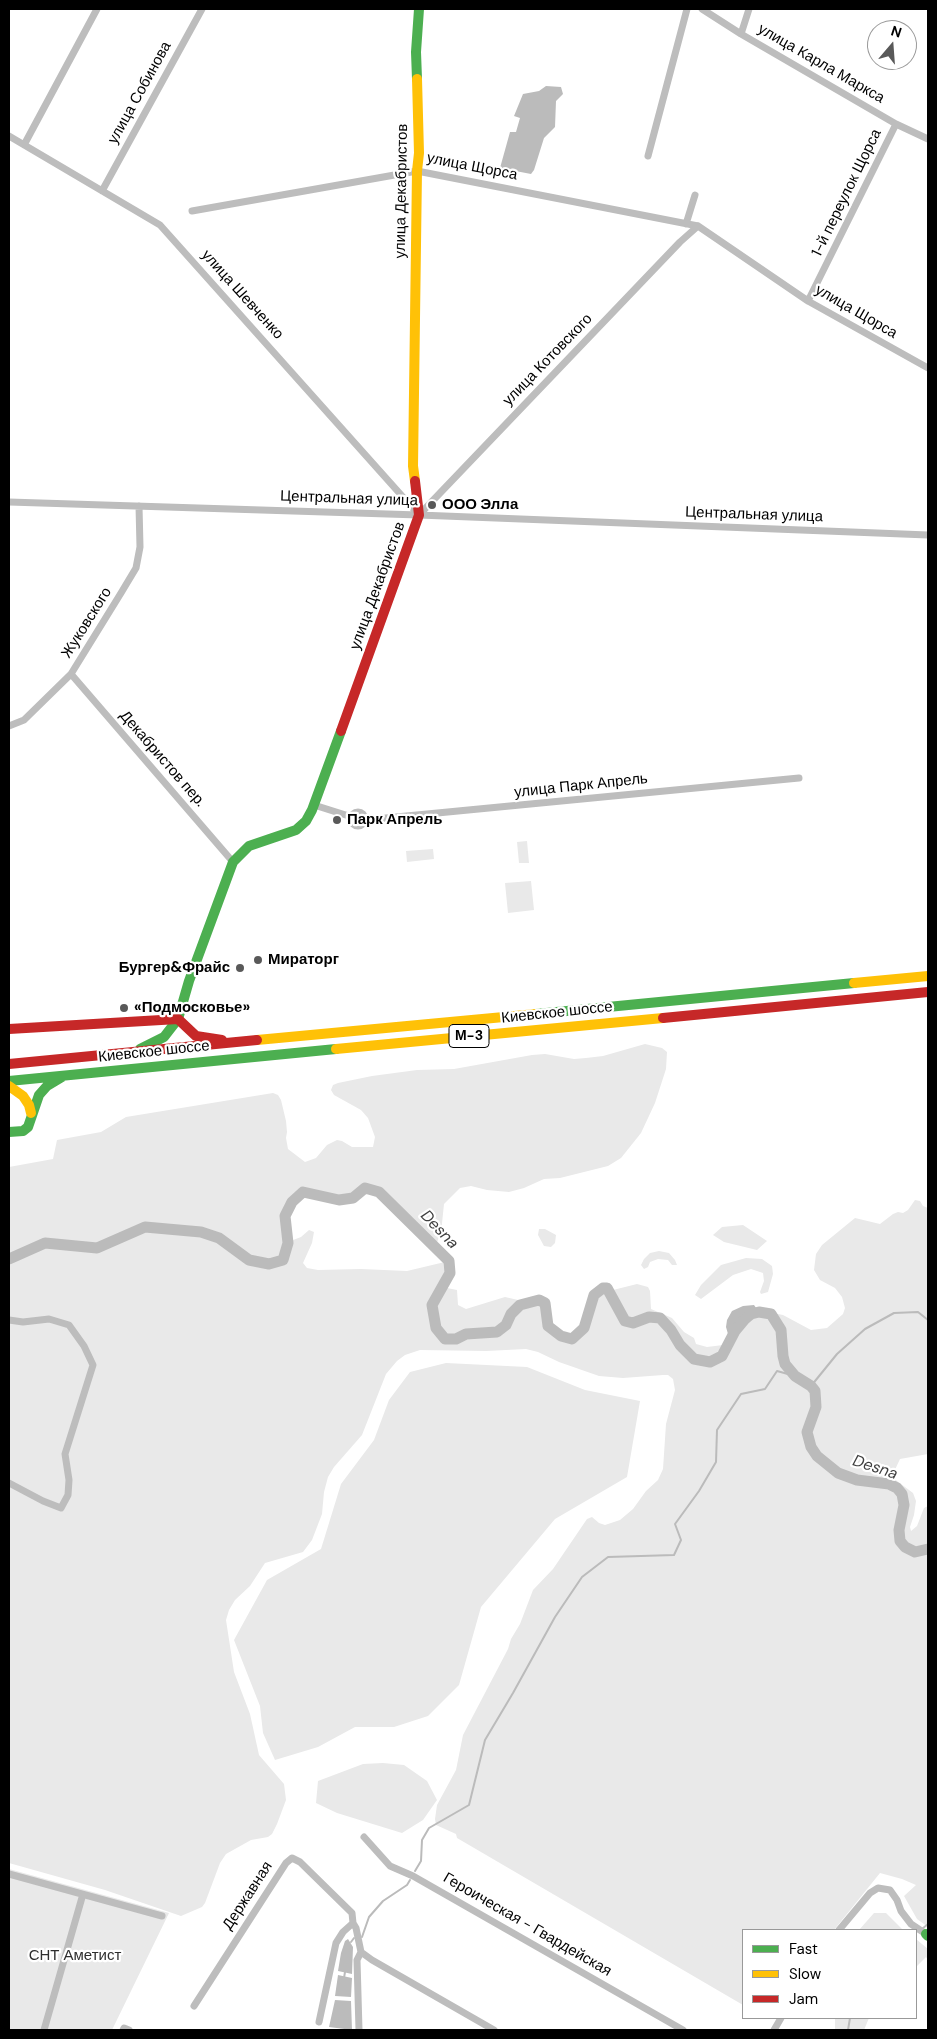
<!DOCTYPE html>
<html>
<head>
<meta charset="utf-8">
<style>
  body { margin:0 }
  #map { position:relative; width:937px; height:2039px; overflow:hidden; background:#fff; font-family:"DM Sans",sans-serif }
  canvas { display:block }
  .frame { position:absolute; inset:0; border:10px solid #000; pointer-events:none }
  .legend { position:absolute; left:742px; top:1929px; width:175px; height:90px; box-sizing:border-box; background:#fff; border:1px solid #999; margin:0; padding:6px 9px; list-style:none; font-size:15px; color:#000 }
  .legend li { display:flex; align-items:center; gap:10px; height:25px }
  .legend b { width:25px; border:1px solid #999 }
  .north { position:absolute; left:867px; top:20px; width:50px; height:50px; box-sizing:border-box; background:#fff; border:1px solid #999; border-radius:50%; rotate:18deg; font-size:14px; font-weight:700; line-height:20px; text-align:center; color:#000 }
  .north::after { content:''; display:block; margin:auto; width:18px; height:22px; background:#595959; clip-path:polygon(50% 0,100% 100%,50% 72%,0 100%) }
</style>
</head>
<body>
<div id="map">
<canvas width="937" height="2039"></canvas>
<div class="frame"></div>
<ul class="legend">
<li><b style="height:6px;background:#4caf50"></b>Fast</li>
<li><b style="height:6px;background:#ffc107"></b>Slow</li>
<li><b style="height:6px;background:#c62828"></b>Jam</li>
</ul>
<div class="north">N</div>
</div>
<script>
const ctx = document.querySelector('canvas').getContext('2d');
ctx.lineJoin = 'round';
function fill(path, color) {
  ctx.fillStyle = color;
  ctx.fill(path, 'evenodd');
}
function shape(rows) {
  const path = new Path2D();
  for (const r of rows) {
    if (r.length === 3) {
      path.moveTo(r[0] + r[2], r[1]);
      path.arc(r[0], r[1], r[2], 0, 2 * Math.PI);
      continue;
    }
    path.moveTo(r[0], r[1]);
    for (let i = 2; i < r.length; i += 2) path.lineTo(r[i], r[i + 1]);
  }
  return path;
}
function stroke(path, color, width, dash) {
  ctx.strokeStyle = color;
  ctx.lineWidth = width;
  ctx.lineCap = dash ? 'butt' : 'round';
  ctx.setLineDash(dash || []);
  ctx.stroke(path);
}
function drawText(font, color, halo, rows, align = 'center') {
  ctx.font = font + ' "DM Sans",sans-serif';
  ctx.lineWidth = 4.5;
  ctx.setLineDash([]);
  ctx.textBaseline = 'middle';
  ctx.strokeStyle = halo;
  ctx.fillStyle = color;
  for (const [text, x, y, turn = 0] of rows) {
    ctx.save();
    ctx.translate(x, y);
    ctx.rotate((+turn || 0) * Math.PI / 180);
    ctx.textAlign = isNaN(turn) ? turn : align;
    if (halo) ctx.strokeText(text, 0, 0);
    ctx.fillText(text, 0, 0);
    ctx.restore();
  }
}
fill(shape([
  [527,841,529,863,519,863,517,842],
  [433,849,434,859,407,862,406,851],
  [531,881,534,910,508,913,505,883],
  [645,1044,662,1048,667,1052,666,1069,655,1103,641,1133,621,1158,608,1166,560,1178,544,1179,524,1188,509,1192,487,1190,471,1186,460,1188,444,1204,441,1233,434,1249,378,1192,365,1188,353,1198,339,1200,303,1192,292,1202,285,1216,288,1242,301,1237,309,1230,314,1232,312,1243,303,1263,307,1268,318,1270,361,1269,407,1271,449,1261,450,1273,442,1287,457,1290,458,1305,466,1309,505,1297,527,1302,543,1301,545,1303,548,1326,561,1336,568,1339,578,1335,584,1328,594,1295,599,1290,607,1288,609,1291,637,1284,648,1287,650,1291,651,1309,672,1318,684,1332,694,1338,696,1344,707,1347,723,1345,727,1349,735,1331,745,1319,751,1314,759,1312,773,1316,778,1314,783,1315,811,1330,827,1328,843,1314,845,1308,842,1297,835,1288,820,1280,814,1270,816,1254,822,1245,855,1218,880,1224,893,1214,898,1212,903,1213,908,1210,915,1200,920,1201,923,1206,928,1208,928,1454,900,1459,893,1474,893,1478,913,1493,916,1501,914,1515,910,1527,911,1531,917,1526,924,1508,928,1506,928,1927,917,1919,904,1896,916,1885,902,1879,880,1873,834,1930,743,1930,743,2005,457,1838,456,1834,436,1825,435,1819,437,1805,456,1770,463,1735,508,1649,511,1639,520,1624,533,1590,553,1569,587,1519,592,1517,599,1523,605,1525,620,1520,633,1509,646,1491,658,1480,663,1469,666,1424,675,1390,673,1379,668,1375,663,1375,623,1378,599,1376,559,1362,538,1352,526,1349,486,1351,420,1350,405,1355,397,1361,386,1374,362,1435,334,1467,328,1477,324,1492,322,1514,312,1540,303,1552,265,1563,250,1586,235,1600,229,1610,226,1620,234,1672,250,1714,259,1755,284,1784,286,1800,277,1824,272,1834,268,1837,251,1840,226,1854,220,1863,205,1903,202,1907,181,1916,105,1890,9,1863,9,1167,53,1159,57,1140,101,1132,126,1117,273,1093,278,1095,281,1100,286,1121,287,1132,286,1138,288,1149,305,1162,316,1158,327,1145,337,1140,342,1141,352,1147,373,1147,375,1137,368,1118,361,1110,334,1095,331,1090,333,1085,338,1083,372,1076,417,1070,454,1069,532,1055,545,1054,574,1059,586,1058,603,1056],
  [743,1225,767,1241,757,1250,724,1242,713,1235,722,1227],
  [539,1229,545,1229,556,1235,555,1243,551,1247,544,1246,538,1235],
  [659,1251,669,1253,675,1260,677,1265,672,1265,668,1260,658,1259,650,1262,648,1267,644,1269,641,1265,644,1259,650,1253],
  [746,1258,762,1259,772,1266,773,1274,768,1292,761,1294,760,1292,764,1281,763,1273,751,1269,733,1275,701,1299,695,1295,701,1285,721,1265],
  [446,1363,527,1367,585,1390,640,1401,627,1477,555,1519,481,1607,459,1685,428,1716,394,1727,355,1727,318,1747,275,1760,263,1733,260,1706,234,1640,267,1580,321,1549,341,1484,374,1440,389,1400,410,1372],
  [383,1763,404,1765,427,1781,437,1800,423,1820,402,1833,337,1813,316,1803,318,1781,363,1764],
  [9,1869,169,1913,112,2030,9,2030],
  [874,1913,886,1913,903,1930,859,1930],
  [916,1939,928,1949,928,1960,926,1957,916,1967],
  [835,2018,869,2018,864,2030,835,2030]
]), '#e9e9e9');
fill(shape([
  [546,86,561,87,563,94,556,101,555,127,544,138,534,170,531,174,500,168,510,132,516,132,520,118,514,116,523,94,539,91],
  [754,1305,759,1312,751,1314,745,1319,732,1338,728,1334,726,1327,727,1320,732,1311,743,1306],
  [348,1939,353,1947,352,1974,338,1971,341,1953,345,1941],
  [338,1975,352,1978,351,1997,335,1996],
  [335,2000,351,2001,352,2030,329,2027]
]), '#bbb');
stroke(shape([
  [811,1386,837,1354,865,1329,894,1313,918,1312,928,1320],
  [415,1871,421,1861,422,1840,429,1828,469,1805,485,1740,513,1693,555,1617,582,1577,608,1557,674,1555,681,1540,675,1524,699,1491,716,1462,717,1430,741,1394,765,1389,777,1371,795,1376],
  [922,1929,928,1924],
  [362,1937,369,1917,383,1901,407,1885,410,1880],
  [351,1942,354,1938],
  [344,1978,345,1972],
  [848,2030,850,2018]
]), '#bbb', 2);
stroke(shape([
  [9,1259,45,1243,97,1248,145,1227,201,1232,219,1238,249,1260,269,1264,283,1260,288,1243,285,1216,292,1202,303,1192,339,1200,353,1198,365,1188,379,1192,449,1261,450,1273,432,1305,436,1328,445,1339,456,1339,466,1334,497,1332,506,1325,511,1314,520,1305,539,1300,545,1303,548,1326,561,1336,572,1339,584,1328,594,1295,603,1288,607,1288,625,1321,633,1323,649,1317,660,1318,671,1330,680,1345,694,1359,710,1362,722,1356,735,1331,745,1319,751,1314,759,1312,771,1314,781,1330,783,1356,785,1364,795,1376,811,1386,815,1391,816,1407,807,1432,811,1447,817,1456,838,1473,857,1480,889,1484,897,1488,902,1494,904,1505,899,1530,900,1541,905,1547,915,1552,928,1549]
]), '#bbb', 11);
stroke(shape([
  [702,9,741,34,896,124,928,139],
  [741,34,749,9],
  [9,136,160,225,419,515,680,242,698,226],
  [24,145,97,9],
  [648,156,687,9],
  [102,191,202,9],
  [192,211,417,171,698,226,808,301,928,368],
  [686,224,695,195],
  [808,301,896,124],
  [9,502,419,515,928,535],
  [71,674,233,862],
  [9,726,24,720,71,674,121,593,136,568,140,547,139,506],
  [314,805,352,817],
  [358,819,7],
  [365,820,799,778],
  [9,1320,23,1322,49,1319,69,1325,84,1346,93,1365,65,1454,69,1480,68,1495,61,1508,43,1501,9,1483],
  [364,1837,390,1866,413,1876,683,2030],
  [9,1874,162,1916],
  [839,1930,870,1893,878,1888,890,1890,897,1900,901,1911,911,1924,926,1934],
  [194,2006,286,1863,292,1858,300,1862,352,1913,353,1923,356,1928,361,1952,372,1960,494,2030],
  [319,2022,336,1943,343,1932,353,1923],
  [44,2030,83,1894],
  [123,2030,124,2028,129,2030],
  [359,2030,357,1960,361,1952],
  [774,2030,781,2018]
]), '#bdbdbd', 7);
stroke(shape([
  [417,79,416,52,419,9],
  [536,1014,854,983],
  [140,1049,164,1037,178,1019,189,981,233,862,249,846,296,830,306,821,312,810,341,731],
  [9,1081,336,1049],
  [9,1132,23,1131,28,1127,39,1095,47,1086,62,1077],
  [926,1934,928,1936]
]), '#4caf50', 10);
stroke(shape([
  [415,481,413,466,417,171,419,153,417,79],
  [854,983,928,976],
  [257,1040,536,1014],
  [336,1049,663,1018],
  [9,1086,23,1096,29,1105,31,1113]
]), '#ffc107', 10);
stroke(shape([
  [341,731,419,515,415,481],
  [663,1018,928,992],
  [178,1019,196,1036,222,1040],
  [9,1029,178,1019],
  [9,1064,257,1040]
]), '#c62828', 10);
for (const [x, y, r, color] of [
  [432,505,5,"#595959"],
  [337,820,5,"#595959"],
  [258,960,5,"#595959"],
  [240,968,5,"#595959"],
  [124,1008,5,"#595959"]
]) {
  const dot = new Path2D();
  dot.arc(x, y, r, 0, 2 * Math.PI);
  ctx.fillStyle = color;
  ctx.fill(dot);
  stroke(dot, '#fff', 2);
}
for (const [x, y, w] of [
  [469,1036,40]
]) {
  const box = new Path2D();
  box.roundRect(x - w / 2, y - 11.5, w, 23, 4);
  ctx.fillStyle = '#fff';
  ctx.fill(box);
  stroke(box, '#000', 1);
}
drawText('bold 14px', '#000', null, [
  ["М-3",469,1036]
]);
drawText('15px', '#000', '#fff', [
  ["улица Карла Маркса",821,64,30],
  ["улица Собинова",140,93,-61],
  ["улица Щорса",472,167,11],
  ["улица Декабристов",402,191,-89],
  ["1-й переулок Щорса",847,193,-64],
  ["улица Шевченко",242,295,48],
  ["улица Щорса",856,312,30],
  ["улица Котовского",548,360,-46],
  ["Центральная улица",349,499,2],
  ["Центральная улица",754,515,2],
  ["улица Декабристов",378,586,-70],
  ["Жуковского",87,623,-58],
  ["Декабристов пер.",162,759,49],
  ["улица Парк Апрель",581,786,-6],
  ["Киевское шоссе",557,1013,-6],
  ["Киевское шоссе",154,1052,-6],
  ["Державная",248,1896,-57],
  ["Героическая - Гвардейская",527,1925,30]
]);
drawText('bold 15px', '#000', '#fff', [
  ["ООО Элла",442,505],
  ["Парк Апрель",347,820],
  ["Мираторг",268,960],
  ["Бургер&Фрайс",230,968,"right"],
  ["«Подмосковье»",134,1008]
], 'left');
drawText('15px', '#2e2e2e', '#fff', [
  ["СНТ Аметист",75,1956]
]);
drawText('italic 16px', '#3f3f3f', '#fff', [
  ["Desna",439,1230,46],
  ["Desna",875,1468,18]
]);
</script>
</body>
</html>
